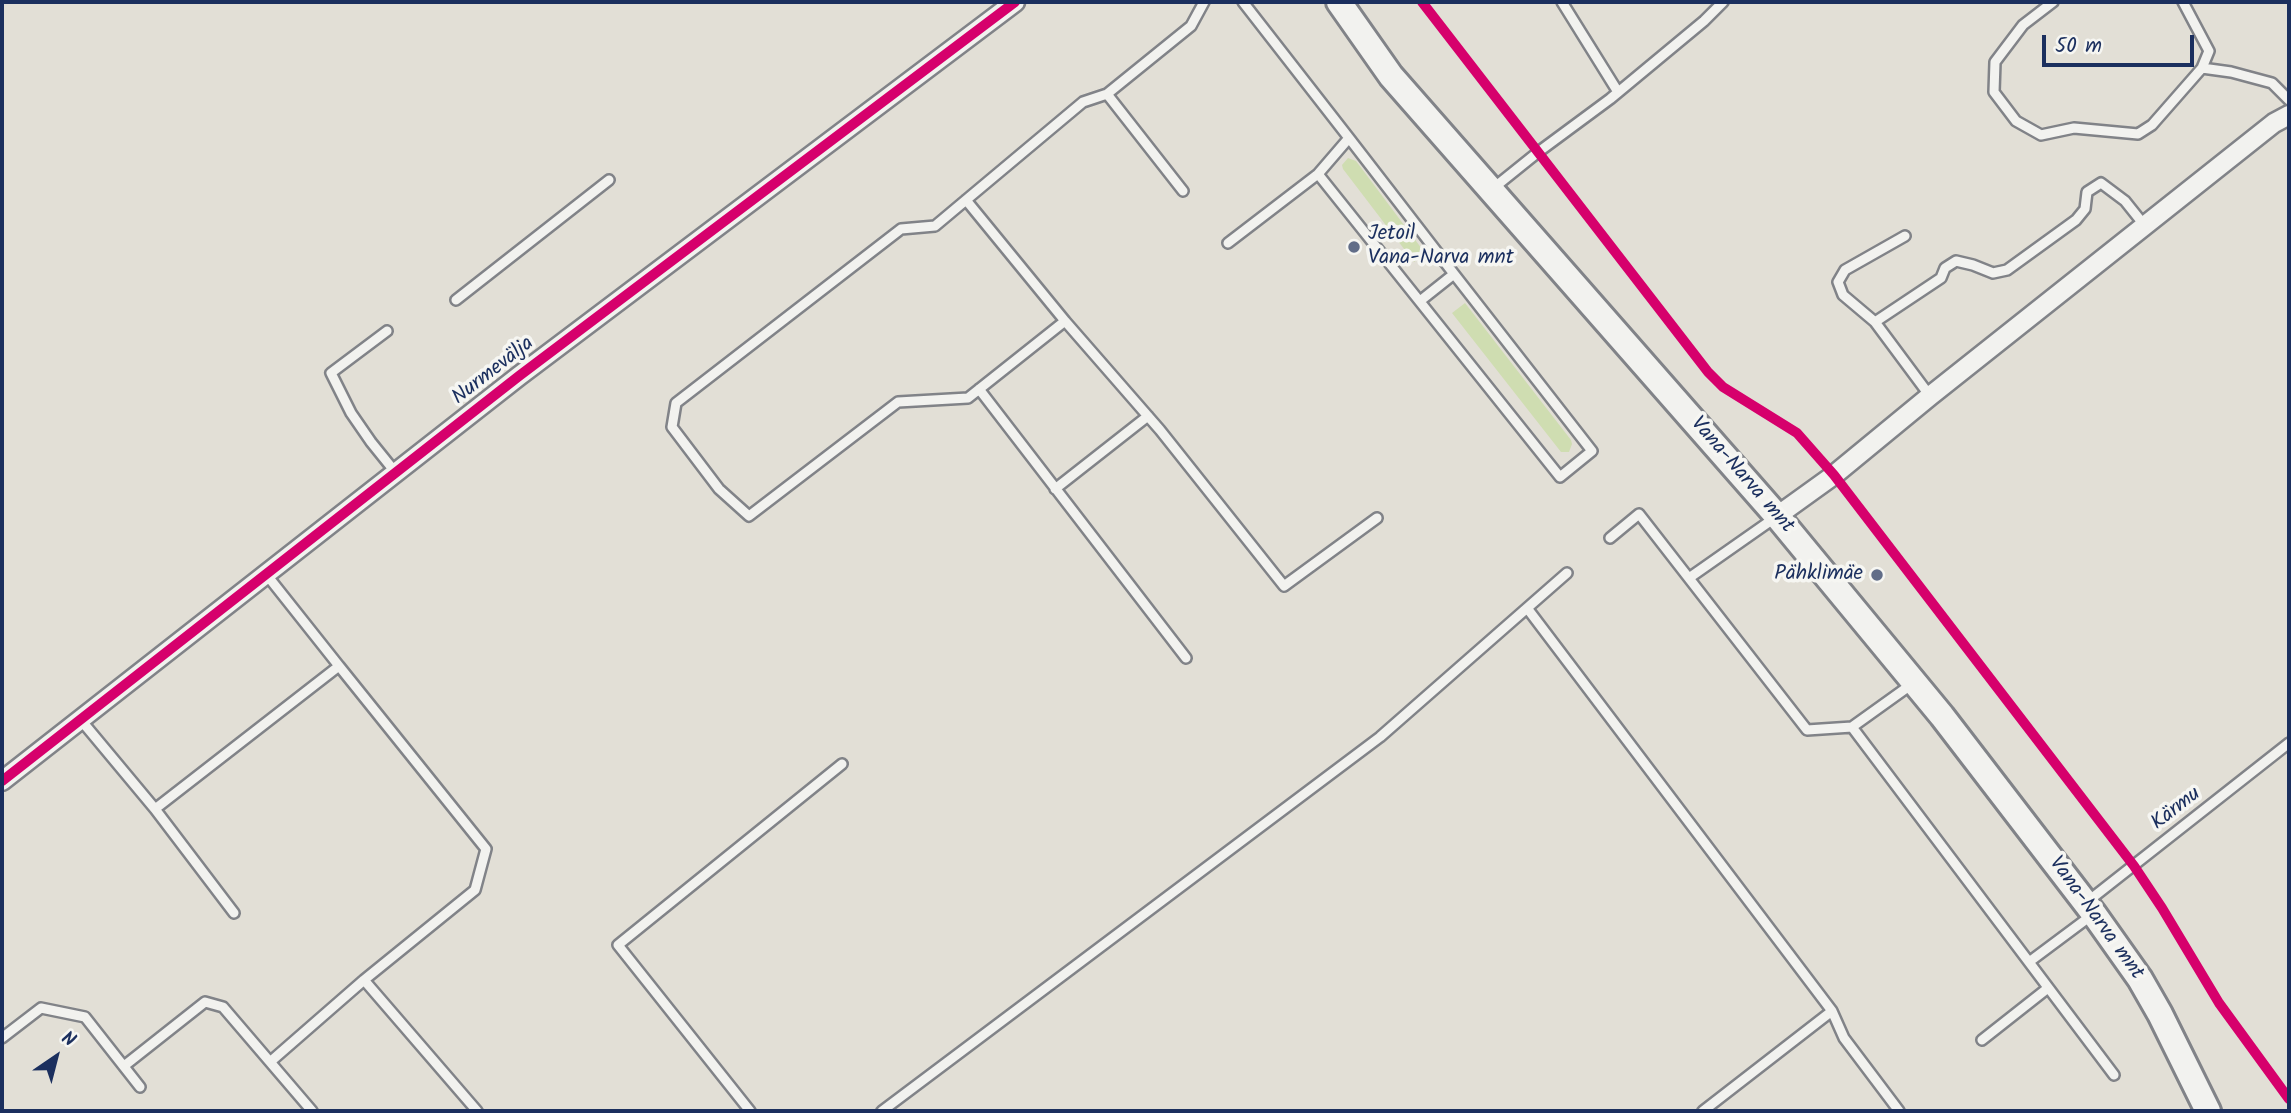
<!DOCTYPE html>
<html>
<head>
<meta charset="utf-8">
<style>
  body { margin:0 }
  #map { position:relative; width:2291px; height:1113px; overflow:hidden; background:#e2dfd6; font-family:Kalam,sans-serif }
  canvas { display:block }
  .frame { position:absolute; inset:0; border:4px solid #1b2f5e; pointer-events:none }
  .north { position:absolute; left:21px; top:1022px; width:70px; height:70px; -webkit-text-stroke:5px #f6f6f2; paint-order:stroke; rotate:35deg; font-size:19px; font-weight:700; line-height:28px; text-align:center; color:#1b2f5e }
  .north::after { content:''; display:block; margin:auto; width:24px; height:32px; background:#1b2f5e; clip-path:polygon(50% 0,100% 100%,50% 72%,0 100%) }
  .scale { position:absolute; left:2042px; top:35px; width:152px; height:32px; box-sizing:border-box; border:4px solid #1b2f5e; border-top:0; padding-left:9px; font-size:21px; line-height:24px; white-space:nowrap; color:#1b2f5e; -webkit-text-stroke:5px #f6f6f2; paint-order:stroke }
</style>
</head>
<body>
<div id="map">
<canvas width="2291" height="1113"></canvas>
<div class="frame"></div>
<div class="north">N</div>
<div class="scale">50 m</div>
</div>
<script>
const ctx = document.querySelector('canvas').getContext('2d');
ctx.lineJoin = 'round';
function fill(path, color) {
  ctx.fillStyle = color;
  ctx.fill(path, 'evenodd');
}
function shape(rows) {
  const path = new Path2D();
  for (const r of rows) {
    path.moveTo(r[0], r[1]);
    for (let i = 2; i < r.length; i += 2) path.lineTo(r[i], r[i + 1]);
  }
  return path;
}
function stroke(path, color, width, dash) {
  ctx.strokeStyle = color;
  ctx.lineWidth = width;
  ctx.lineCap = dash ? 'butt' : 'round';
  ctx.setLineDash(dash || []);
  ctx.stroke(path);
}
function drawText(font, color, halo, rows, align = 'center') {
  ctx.font = font + ' Kalam,sans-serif';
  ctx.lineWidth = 7;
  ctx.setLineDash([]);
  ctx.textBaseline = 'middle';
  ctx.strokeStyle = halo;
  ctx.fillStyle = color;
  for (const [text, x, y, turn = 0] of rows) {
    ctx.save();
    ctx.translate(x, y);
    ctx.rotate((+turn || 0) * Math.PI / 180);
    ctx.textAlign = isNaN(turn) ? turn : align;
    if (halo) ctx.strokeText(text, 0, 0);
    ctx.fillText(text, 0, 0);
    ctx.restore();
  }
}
fill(shape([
  [1348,158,1356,161,1425,253,1414,262,1343,169,1342,165],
  [1465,303,1571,440,1572,444,1569,452,1561,452,1452,313]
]), '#cfddb1');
const service = shape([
  [1243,2,1349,138,1454,274,1592,451,1560,477,1318,174,1349,138],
  [1562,2,1618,92],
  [2053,2,2023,25,1995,62,1994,92,2016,121,2041,135,2074,128,2138,134,2152,125,2202,68,2209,51,2183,2],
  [2202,68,2231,72,2272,83,2289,100],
  [1491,190,1537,153,1610,99,1704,21,1723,2],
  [1183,191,1107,94,1191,26,1204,2],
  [966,200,1065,321,968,398,898,402,749,516,719,489,672,427,676,403,901,229,935,226,966,200,1083,102,1107,94],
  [1228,243,1318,174],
  [456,300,609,180],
  [1420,301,1454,274],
  [1065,321,1160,430,1284,586,1377,518],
  [1875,322,1843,295,1838,282,1845,270,1905,236],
  [387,331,331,373,351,413,371,442,396,473],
  [979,389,1186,658],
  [1930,396,1875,322,1941,278,1945,268,1956,261,1973,265,1993,273,2007,270,2076,220,2085,209,2087,192,2101,183,2125,201,2145,226],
  [1055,489,1148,416],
  [1610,538,1639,514,1807,730,1852,727,1912,684],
  [1689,578,1776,517],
  [1527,608,1832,1011,1703,1111],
  [339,666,486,849,475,890,364,980,477,1111],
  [80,719,155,809,234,913],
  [1852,727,2114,1075],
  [155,809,339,666,266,574],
  [2087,902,2289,743],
  [2029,962,2092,915],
  [1832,1011,1844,1038,1899,1111],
  [2,1038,41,1008,85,1017,140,1087],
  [1982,1040,2048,988],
  [270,1062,364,980],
  [124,1066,205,1002,223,1007,312,1111],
  [750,1111,618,945,842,764],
  [882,1111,1380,737,1567,573]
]);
const minor = shape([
  [1777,516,1834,475,1930,396,2274,123,2289,115],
  [2,781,519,376,1015,2]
]);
const secondary = shape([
  [1339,2,1391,76,1777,516,1942,716,2094,914,2140,979,2160,1014,2208,1111]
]);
stroke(service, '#818388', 14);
stroke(minor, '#818388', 23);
stroke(secondary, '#818388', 30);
stroke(service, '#f2f2ef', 9);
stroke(minor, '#f2f2ef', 18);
stroke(secondary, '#f2f2ef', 24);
stroke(shape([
  [1422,2,1708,372,1723,387,1797,433,1834,475,2134,866,2162,908,2219,1003,2289,1099],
  [2,781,519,376,1015,2]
]), '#d6006c', 10);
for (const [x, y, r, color] of [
  [1354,247,7,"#616d88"],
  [1877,575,7,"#616d88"]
]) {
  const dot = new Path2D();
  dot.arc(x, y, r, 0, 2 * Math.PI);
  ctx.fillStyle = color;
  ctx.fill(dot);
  stroke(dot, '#f6f6f2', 2.5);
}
drawText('21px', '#1b2f5e', '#f6f6f2', [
  ["Jetoil",1368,235],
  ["Vana-Narva mnt",1368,259],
  ["Pähklimäe",1863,575,"right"]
], 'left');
drawText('21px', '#1b2f5e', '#f6f6f2', [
  ["Nurmevälja",494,372,-38],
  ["Vana-Narva mnt",1741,476,49],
  ["Kärmu",2177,810,-38],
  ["Vana-Narva mnt",2095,919,54]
]);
</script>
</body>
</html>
